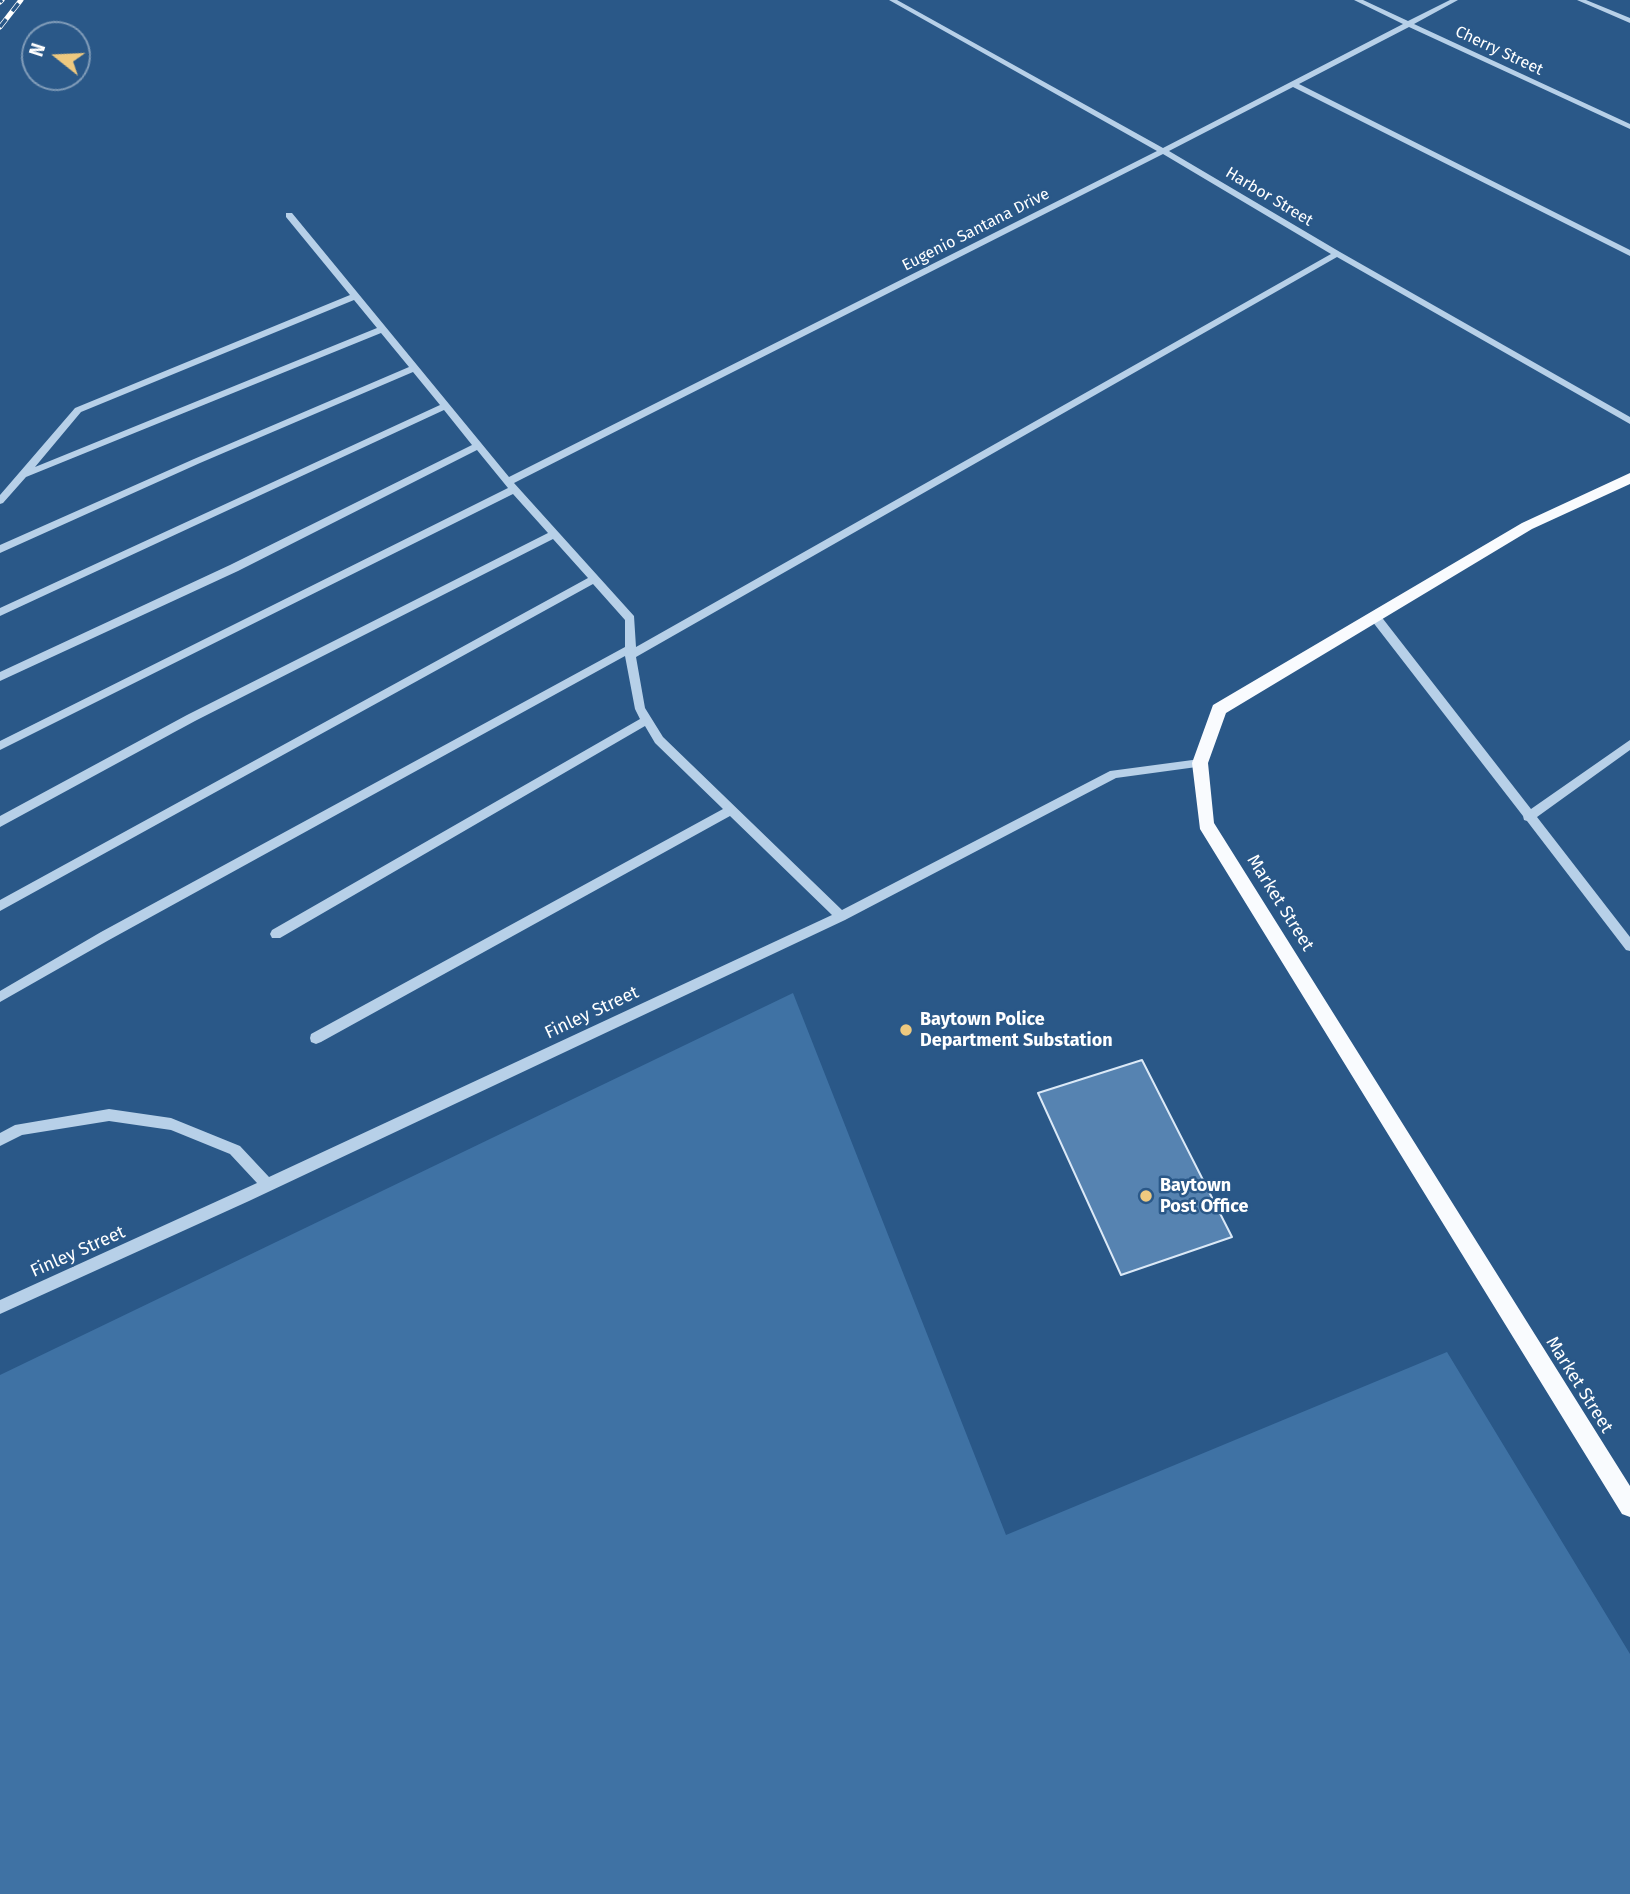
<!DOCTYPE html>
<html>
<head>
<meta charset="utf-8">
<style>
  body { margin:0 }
  #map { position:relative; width:1630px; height:1894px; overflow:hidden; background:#2a5888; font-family:"Fira Sans",sans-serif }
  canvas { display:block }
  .north { position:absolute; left:21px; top:21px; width:70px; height:70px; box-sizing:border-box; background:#2a5888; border:2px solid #7f9bb8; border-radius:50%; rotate:288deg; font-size:19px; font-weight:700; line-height:28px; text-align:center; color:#fff }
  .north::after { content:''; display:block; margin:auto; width:24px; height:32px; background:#eec97f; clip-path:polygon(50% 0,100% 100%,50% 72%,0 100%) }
</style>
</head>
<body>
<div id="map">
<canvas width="1630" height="1894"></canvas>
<div class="north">N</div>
</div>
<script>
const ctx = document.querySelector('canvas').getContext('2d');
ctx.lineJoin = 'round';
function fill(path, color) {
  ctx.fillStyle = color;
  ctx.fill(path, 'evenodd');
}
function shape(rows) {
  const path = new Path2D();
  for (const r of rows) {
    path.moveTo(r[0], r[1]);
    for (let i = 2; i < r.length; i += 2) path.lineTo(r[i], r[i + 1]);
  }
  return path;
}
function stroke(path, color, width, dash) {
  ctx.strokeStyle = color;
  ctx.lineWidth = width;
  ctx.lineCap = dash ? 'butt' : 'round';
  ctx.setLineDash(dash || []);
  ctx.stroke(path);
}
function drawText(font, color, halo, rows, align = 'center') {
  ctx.font = font + ' "Fira Sans",sans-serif';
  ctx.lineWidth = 5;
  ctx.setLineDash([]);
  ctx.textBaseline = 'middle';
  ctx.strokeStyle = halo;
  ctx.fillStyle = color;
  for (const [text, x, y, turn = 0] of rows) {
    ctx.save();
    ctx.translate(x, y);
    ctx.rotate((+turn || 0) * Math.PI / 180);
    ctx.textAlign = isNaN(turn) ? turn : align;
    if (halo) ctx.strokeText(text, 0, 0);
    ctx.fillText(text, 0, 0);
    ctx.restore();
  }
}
fill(shape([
  [793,993,1006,1535,1447,1352,1630,1654,1630,1894,0,1894,0,1375]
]), '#3f72a4');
const building = shape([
  [1142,1060,1232,1237,1121,1275,1038,1093,1142,1060]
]);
fill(building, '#5683b1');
stroke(building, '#dbe9f7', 2);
fill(shape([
  [889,0,897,0,1163,148,1403,24,1354,0,1363,0,1408,21,1450,0,1458,0,1414,24,1630,124,1630,129,1409,27,1299,84,1630,250,1630,256,1293,87,1169,151,1340,252,1630,417,1630,424,1337,257,636,657,645,708,663,737,842,910,1110,771,1200,759,1204,760,1206,763,1204,766,1116,778,845,920,249,1201,0,1314,0,1300,257,1183,230,1154,171,1130,109,1121,22,1135,0,1146,0,1133,15,1125,109,1109,171,1118,240,1146,269,1177,832,915,730,816,321,1042,316,1044,311,1042,310,1038,311,1034,723,809,655,743,645,726,280,938,272,938,270,934,272,930,640,719,635,709,625,656,109,940,0,1002,0,991,101,932,625,647,625,620,593,584,0,911,0,900,588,578,553,539,195,721,0,827,0,816,187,715,548,533,513,494,0,750,0,741,508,488,477,450,238,571,0,681,0,672,230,565,472,445,444,410,0,616,0,608,440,405,413,372,200,463,0,553,0,545,194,459,409,367,381,333,26,477,3,503,0,504,0,495,75,408,350,295,286,217,286,213,292,213,509,477,1157,151,889,0],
  [1163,154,1331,254,636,647,634,616,514,483,1163,154],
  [354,300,377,328,35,467,81,412,354,300],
  [1577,0,1586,0,1630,18,1630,23,1577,0],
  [1376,614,1380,615,1531,809,1630,740,1630,750,1537,817,1630,937,1630,951,1626,950,1527,821,1524,820,1523,816,1372,621,1372,615,1376,614]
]), '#b7d0e8');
fill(shape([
  [1630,473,1630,484,1532,529,1226,713,1208,763,1214,823,1630,1486,1630,1517,1622,1514,1200,829,1192,763,1213,705,1522,523,1630,473]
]), '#f9fbfe');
const rail = shape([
  [0,2,2,0],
  [0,27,21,0]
]);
stroke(rail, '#fff', 5);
stroke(rail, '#2a5888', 3.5, [10]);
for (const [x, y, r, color] of [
  [906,1030,7,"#eec97f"],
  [1146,1196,7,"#eec97f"]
]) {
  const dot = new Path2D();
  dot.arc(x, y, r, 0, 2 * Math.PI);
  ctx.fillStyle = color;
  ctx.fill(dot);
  stroke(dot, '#2a5888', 2.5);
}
drawText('16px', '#fff', '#2a5888', [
  ["Cherry Street",1499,51,25],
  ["Harbor Street",1269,197,31],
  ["Eugenio Santana Drive",976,230,-27]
]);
drawText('18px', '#fff', '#2a5888', [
  ["Market Street",1280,903,58],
  ["Finley Street",592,1013,-25],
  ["Finley Street",78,1252,-24],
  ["Market Street",1579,1385,58]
]);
drawText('bold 18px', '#fff', '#2a5888', [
  ["Baytown Police",920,1020],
  ["Department Substation",920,1041],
  ["Baytown",1160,1186],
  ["Post Office",1160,1207]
], 'left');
</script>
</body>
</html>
